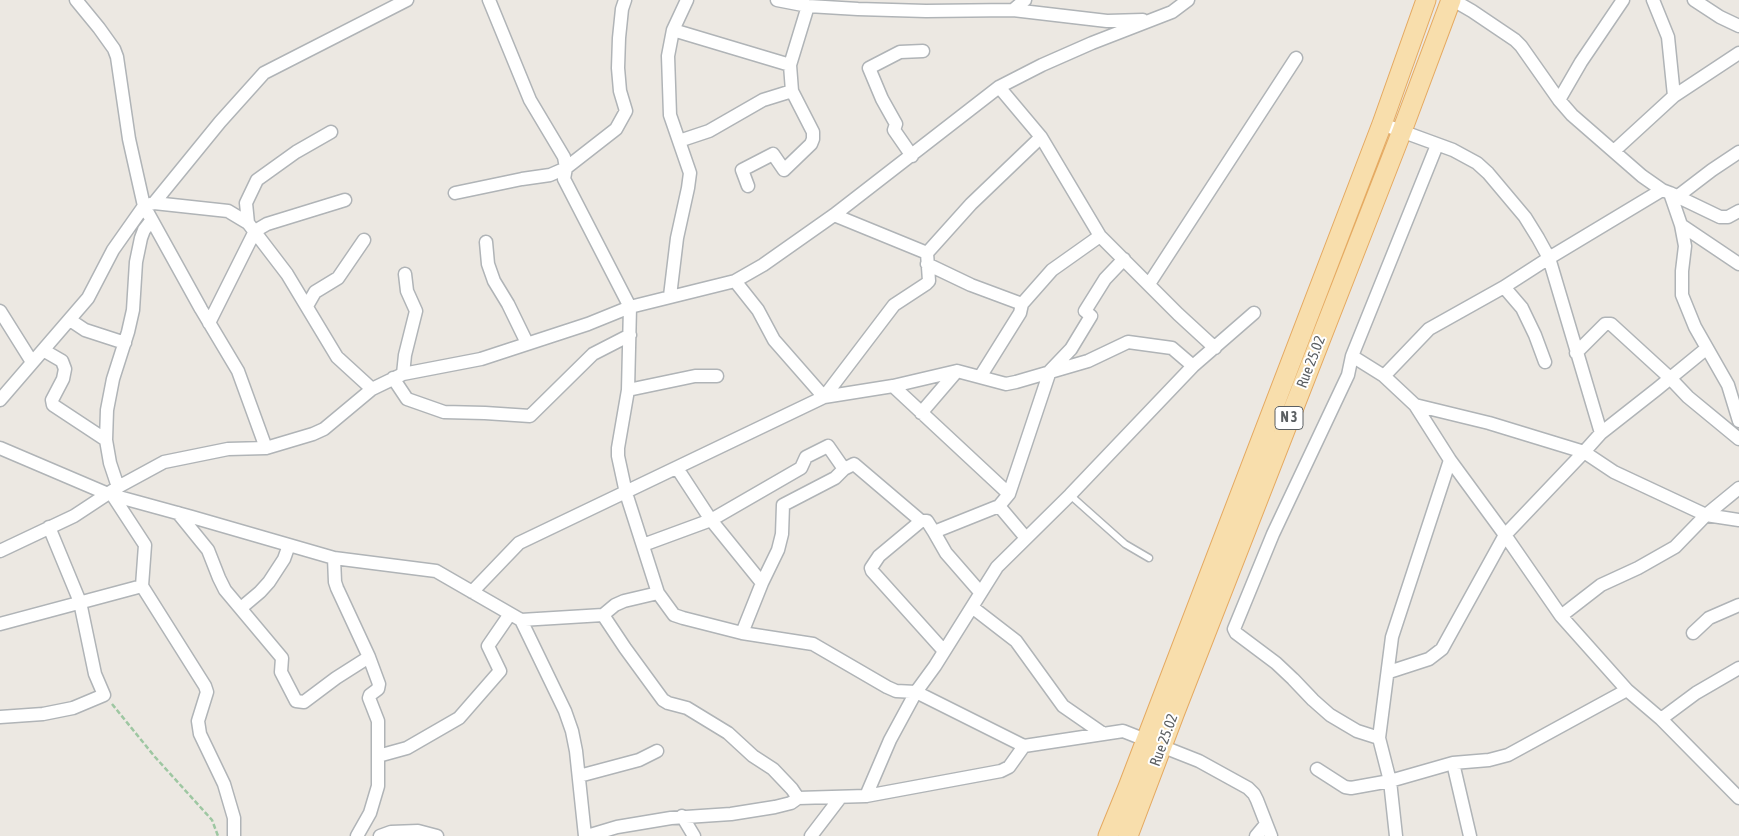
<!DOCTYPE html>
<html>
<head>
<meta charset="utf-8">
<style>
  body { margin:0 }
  canvas { display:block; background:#ece8e2 }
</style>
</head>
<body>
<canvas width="1739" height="836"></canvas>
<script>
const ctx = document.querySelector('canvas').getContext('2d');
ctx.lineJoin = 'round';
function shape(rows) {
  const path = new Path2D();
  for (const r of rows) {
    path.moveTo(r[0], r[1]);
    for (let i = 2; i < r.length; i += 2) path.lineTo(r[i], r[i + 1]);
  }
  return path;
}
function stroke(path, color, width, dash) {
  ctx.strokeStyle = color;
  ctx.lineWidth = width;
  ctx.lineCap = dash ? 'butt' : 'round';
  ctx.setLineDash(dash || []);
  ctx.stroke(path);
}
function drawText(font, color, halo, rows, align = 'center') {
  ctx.font = font + ' "Asap Condensed",sans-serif';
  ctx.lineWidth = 4;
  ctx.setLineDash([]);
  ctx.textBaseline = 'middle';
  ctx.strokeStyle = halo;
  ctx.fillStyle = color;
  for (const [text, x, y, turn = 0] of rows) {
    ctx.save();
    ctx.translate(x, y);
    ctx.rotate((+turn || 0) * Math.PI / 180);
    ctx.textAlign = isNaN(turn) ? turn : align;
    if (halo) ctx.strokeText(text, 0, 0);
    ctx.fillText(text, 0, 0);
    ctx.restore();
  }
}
const service = shape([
  [1070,495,1125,544,1149,558]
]);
const minor = shape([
  [489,0,530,100,564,157,566,168,564,179,630,307,628,390,618,448,618,456,626,493,658,593,674,615,683,618,742,633,813,644,887,687,896,691,916,692,1024,746],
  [777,0,808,6,858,9,926,11,1013,10,1107,21,1143,20],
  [1453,0,1472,11,1515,40,1521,46,1559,100,1572,115,1642,176,1662,190,1670,193,1681,225,1685,246,1682,271,1682,295,1695,327,1728,385,1739,421],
  [1653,0,1668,37,1674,96],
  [1694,0,1720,17,1739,26],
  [1013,10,1025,0],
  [673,30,790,65],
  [999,87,1041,137,1100,236,1178,314,1215,348],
  [1559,100,1581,62,1623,0],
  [1382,124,1453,150,1477,163,1488,173,1525,217,1538,238,1549,258,1601,433,1584,452,1614,472,1706,515,1739,520],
  [679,141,709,131,763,100,792,91],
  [1437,145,1352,356,1384,376,1415,405,1450,460,1505,535,1561,616,1627,690,1661,719,1739,798],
  [1614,151,1674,96,1739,53],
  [912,156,894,130,896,124,882,99,869,68,900,52,923,51],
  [748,186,742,170,773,154,784,170,811,144,813,139,813,132,792,91,790,65,808,6],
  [455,193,522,179,550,175,566,168,616,129,626,111,620,91,618,68,619,38,622,9,625,0],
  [1670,193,1720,217,1728,217,1739,211],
  [1678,196,1712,170,1739,152],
  [154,203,228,211,248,223,287,274,337,357,372,389],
  [834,215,927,253],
  [248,223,246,203,257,180,296,152,331,132],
  [1681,225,1739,264],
  [486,242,488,264,494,281,508,304,527,343],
  [927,264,971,285,1022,304],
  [735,281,758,310,774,340,824,397,894,305,926,284,929,281,927,253,971,204,1041,137],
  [1149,284,1296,58],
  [1504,287,1522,308,1535,335,1545,362],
  [670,296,677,238,688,188,690,173,670,115,668,56,673,30,687,0],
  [307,306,315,292,338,278,364,240],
  [0,311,32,362],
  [70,320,85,330,125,343],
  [209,323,255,231,267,224,345,200],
  [43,350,62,361,65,369,63,379,52,400,53,405,106,440],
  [1576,353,1605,324,1611,324,1670,378,1688,397,1739,439],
  [1352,356,1348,375,1273,534,1234,629,1236,633,1276,663,1293,679,1313,700,1330,715,1357,731,1379,738],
  [403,374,405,355,416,311,407,291,405,274],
  [1384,376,1429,329,1504,287,1549,258,1662,190],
  [980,377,1020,313,1022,304,1052,270,1100,236],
  [393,378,407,399,444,412,485,413,530,416,593,354,630,335],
  [893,386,1009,494],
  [628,390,695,376,717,376],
  [0,400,88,298,113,250,144,206,129,139,117,57,114,49,99,28,76,0],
  [921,413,957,371],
  [1601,433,1657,389,1707,348],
  [0,448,108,494,192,517,334,558,436,571,521,620,565,711,572,731,576,751,585,836],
  [266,448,238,371,201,309,144,206,154,203,220,122,264,73,407,0],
  [677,468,711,520,762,583],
  [118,487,110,463,106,440,107,410,113,379,128,332,133,310,136,262,141,238,144,230,151,221],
  [113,496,145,545,142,586,205,686,207,692,198,721,200,734,224,784,234,818,234,836],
  [999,506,1026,538],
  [178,513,208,550,219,578,225,590,282,658,281,672,296,701,304,702,336,678,369,657],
  [921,521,879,556,871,568,872,571,944,651],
  [934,532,946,553,980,592],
  [643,545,711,520,801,468,806,457,828,446,844,469],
  [0,551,74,516,118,487,164,462,228,449,266,448,313,434,324,429,372,389,403,374,481,359,588,324,630,307,735,281,763,265,834,215,999,87,1042,65,1092,43,1172,12,1188,0],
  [334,558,335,582,337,588,369,657,379,684,378,689,370,695,369,698,378,721,378,786,370,813,357,836],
  [472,592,519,543,824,397,893,386,957,371,1006,384,1016,382,1088,361,1128,342,1172,348,1193,366],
  [972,607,1016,641,1063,706,1102,733],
  [241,608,260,592,269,582,284,559,289,545],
  [603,615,625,648,663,700,668,703,687,708,728,733,753,756,773,769,792,789,798,798],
  [1561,616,1601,585,1638,568,1675,547,1706,515,1739,488],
  [521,620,603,615,615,605,624,601,658,593],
  [0,624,142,586],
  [742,633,762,583,778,550,782,534,783,505,835,478,844,469,854,464,921,521,927,521,934,532,999,506,1009,494,1050,371,1071,349,1091,316,1085,311,1105,279,1124,259],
  [1693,633,1709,618,1739,605],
  [1389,672,1429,659,1442,649,1505,535,1584,452,1489,423,1415,405],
  [0,717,43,714,73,708,104,695,95,674,80,602,49,527],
  [1661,719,1696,693,1739,668],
  [378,756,407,748,459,718,500,671,488,646,510,614],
  [1453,763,1470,836],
  [1317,769,1345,787,1351,788,1390,781,1453,763,1489,760,1508,755,1627,690],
  [579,776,639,760,657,751],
  [866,796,890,740,916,692,935,666,997,567,1070,495,1193,366,1254,313],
  [682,816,694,836],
  [380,836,391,832,418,831,437,836],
  [587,836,617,827,671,818,731,814,775,807,791,803,798,798,866,796,1001,771,1009,767,1024,746,1123,731,1199,761,1248,788,1254,794,1257,800,1271,836],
  [811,836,840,798],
  [1256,836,1266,824],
  [1396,836,1390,781,1379,738,1392,637,1450,460]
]);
const primary = shape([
  [1108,836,1128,787,1382,124,1426,0],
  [1128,836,1175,712,1402,131,1451,0]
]);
stroke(service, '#b0b4b7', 9);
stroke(minor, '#b0b4b7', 15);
stroke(primary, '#e5aa62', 21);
stroke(shape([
  [112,704,155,757,212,820,218,836]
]), '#9ec7a2', 2.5, [5, 2.5]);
stroke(service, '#fff', 6);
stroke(minor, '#fff', 12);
stroke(primary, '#f8deac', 19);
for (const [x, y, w] of [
  [1289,418,28]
]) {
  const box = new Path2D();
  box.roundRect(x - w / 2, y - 11.5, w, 23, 4);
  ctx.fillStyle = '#fff';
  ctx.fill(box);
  stroke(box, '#5b5f62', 1);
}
drawText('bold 14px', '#5b5f62', null, [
  ["N 3",1289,418]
]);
drawText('15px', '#5b5f62', '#fff', [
  ["Rue 25.02",1311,362,-69],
  ["Rue 25.02",1164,740,-70]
]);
</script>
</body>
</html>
